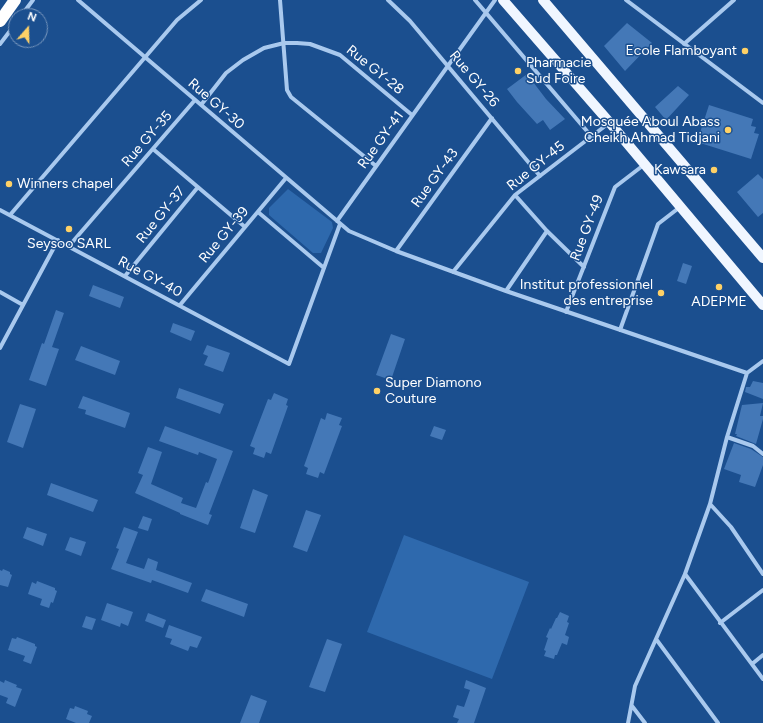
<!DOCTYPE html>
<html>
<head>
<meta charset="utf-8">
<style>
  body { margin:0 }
  #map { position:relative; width:763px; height:723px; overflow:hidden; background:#1b4f8f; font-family:Figtree,sans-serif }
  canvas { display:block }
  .north { position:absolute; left:8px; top:8px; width:40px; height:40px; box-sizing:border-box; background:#1b4f8f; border:1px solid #7695bc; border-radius:50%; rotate:20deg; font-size:11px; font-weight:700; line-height:16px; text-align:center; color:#fff }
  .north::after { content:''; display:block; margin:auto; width:14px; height:18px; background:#ffd166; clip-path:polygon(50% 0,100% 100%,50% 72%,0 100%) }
</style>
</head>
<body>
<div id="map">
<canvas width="763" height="723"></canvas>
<div class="north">N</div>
</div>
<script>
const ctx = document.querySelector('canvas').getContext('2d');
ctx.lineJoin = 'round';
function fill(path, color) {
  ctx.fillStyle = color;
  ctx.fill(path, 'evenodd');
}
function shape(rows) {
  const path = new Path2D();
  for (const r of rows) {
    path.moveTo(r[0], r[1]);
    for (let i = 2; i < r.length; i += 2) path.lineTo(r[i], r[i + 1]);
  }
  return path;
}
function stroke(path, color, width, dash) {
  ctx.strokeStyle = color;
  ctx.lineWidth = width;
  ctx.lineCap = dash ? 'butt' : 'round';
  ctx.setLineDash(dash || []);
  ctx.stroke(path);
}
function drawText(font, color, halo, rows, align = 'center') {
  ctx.font = font + ' Figtree,sans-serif';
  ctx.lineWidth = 3;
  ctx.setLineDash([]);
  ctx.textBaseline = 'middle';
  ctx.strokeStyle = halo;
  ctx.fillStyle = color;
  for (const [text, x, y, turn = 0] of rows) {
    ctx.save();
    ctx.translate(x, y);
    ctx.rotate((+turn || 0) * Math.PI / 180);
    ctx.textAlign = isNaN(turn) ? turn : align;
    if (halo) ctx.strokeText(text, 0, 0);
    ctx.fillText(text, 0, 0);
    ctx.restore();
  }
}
fill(shape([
  [288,189,332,222,333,228,321,253,313,253,269,215,269,208],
  [404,535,529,582,492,679,367,632]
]), '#2e69ad');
fill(shape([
  [627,23,652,43,625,71,604,46],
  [527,74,546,99,565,119,550,130,543,120,537,124,517,102,507,89],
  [678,86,689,95,666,120,655,107],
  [709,105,753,119,751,126,756,127,754,133,759,134,751,159,697,142],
  [758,174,763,179,763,213,758,217,737,192],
  [683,263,692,266,686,284,677,281],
  [93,285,124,297,120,308,89,296],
  [56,310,64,313,52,347,59,349,46,386,29,380,42,343,44,344],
  [173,323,195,331,191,341,170,332],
  [391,334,405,339,391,380,376,375],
  [207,345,230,353,223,372,204,365,208,356,203,354],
  [81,346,120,361,115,375,75,360],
  [753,381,763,383,763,399,745,392,746,387,750,387],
  [179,388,224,404,220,414,176,398],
  [274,393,288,399,286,405,288,406,271,454,266,452,264,458,253,454,255,448,250,446,268,399,271,400],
  [83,396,130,413,125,428,85,414,86,410,78,408],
  [763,403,760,416,763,416,763,419,756,444,736,436,737,434,735,434,742,405],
  [20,404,36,409,23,448,7,442],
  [327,413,342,418,339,425,342,426,324,474,320,472,318,478,306,474,308,468,304,466,321,418,325,420],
  [165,426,233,451,209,514,212,515,208,525,180,514,180,513,135,493,143,475,138,473,148,447,162,452,151,484,183,498,181,503,196,508,206,482,208,483,217,459,199,452,198,455,159,441],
  [434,426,446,430,442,440,430,436],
  [734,443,751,449,763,457,763,465,755,487,739,482,741,475,724,469],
  [51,483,98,500,93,512,47,495],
  [253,489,268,495,255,533,240,528],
  [306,510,321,515,307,552,293,547],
  [143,516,152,519,148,531,138,528],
  [27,527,47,534,43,546,23,538],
  [124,527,138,532,126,563,144,569,148,558,158,562,156,570,192,583,188,593,152,580,151,583,111,569,119,549,116,548],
  [70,537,86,542,81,556,65,550],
  [3,569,10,572,10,574,12,575,8,587,0,585,0,570,2,571],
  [37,581,55,588,55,590,57,591,53,603,51,602,49,608,40,605,42,599,28,594,32,582,36,584],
  [206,589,248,604,244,617,201,601],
  [107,603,133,612,128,626,121,623,120,627,101,620],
  [560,612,569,616,567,622,569,623,565,635,569,637,567,645,562,643,557,655,555,655,554,659,544,656,546,651,544,650,548,638,546,637,550,628,551,629,556,618,557,618],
  [148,613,166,620,163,628,145,621],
  [86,616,96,619,92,630,82,627],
  [169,625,202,637,197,648,190,646,188,651,170,644,172,639,165,637],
  [17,637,35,644,35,646,37,647,31,664,23,661,25,656,8,650,12,638,16,639],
  [327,639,342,644,325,692,309,687],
  [5,680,17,685,16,687,22,689,15,707,6,703,8,698,0,695,0,681,4,683],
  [466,680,486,688,474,723,457,723,459,719,453,717,457,705,464,707,470,690,464,688],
  [251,695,267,701,259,723,240,723],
  [75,706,88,711,87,714,92,716,89,723,76,723,66,719,70,708,74,709]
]), '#4478b7');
stroke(shape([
  [78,0,349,231,396,251,506,291,747,373],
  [280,0,287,90,291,97,376,166],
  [388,0,410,21,540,176],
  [475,0,592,137],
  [626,0,763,103],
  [21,16,33,0],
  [0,44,16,23],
  [684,44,734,0],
  [201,105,226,73,243,60,264,48,284,43,297,43,310,44,340,55,412,115],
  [153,149,245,227],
  [515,195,547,231,584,267],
  [0,210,289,364,340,224],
  [258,212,324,268],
  [10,215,177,20,201,0],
  [337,221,495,0],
  [69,246,195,100],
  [396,251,492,118],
  [453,272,515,195,609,123],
  [125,276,198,187],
  [506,291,547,231],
  [0,292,23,305],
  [180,305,286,178],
  [566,312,615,187,645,164],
  [620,330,658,224,680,207],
  [0,348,58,240],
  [727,437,753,446,763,454],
  [710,504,731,527,763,574],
  [685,574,763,679],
  [720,623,763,590],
  [656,639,718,723],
  [752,664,763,655],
  [632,706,645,723],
  [628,723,635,686,685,574,710,504,727,437,747,373,763,361]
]), '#a9c9ee', 4);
stroke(shape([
  [503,0,610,123,763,305],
  [543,0,763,258]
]), '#f0f6ff', 10);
stroke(shape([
  [0,21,15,0]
]), '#fff', 12);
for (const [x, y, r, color] of [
  [745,51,4,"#ffd166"],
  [518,71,4,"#ffd166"],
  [728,130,4,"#ffd166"],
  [714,170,4,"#ffd166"],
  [9,184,4,"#ffd166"],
  [69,229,4,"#ffd166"],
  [719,287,4,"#ffd166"],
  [661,293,4,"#ffd166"],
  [377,391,4,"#ffd166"]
]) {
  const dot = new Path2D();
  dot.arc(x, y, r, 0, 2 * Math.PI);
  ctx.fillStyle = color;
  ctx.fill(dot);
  stroke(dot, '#1b4f8f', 1.5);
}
drawText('14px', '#fff', '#1b4f8f', [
  ["Ecole Flamboyant",737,51],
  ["Pharmacie",526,63,"left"],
  ["Sud Foire",526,79,"left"],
  ["Mosquée Aboul Abass",720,122],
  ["Cheikh Ahmad Tidjani",720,138],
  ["Kawsara",706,170],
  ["Winners chapel",17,184,"left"],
  ["Seysoo SARL",69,244,"center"],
  ["Institut professionnel",653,285],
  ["des entreprise",653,301],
  ["ADEPME",719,302,"center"],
  ["Super Diamono",385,383,"left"],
  ["Couture",385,399,"left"]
], 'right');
drawText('14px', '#fff', '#1b4f8f', [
  ["Rue GY-28",375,70,39],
  ["Rue GY-26",474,79,50],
  ["Rue GY-30",216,104,41],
  ["Rue GY-35",147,139,-49],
  ["Rue GY-41",381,140,-54],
  ["Rue GY-45",536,166,-39],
  ["Rue GY-43",435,178,-54],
  ["Rue GY-37",161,215,-51],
  ["Rue GY-49",587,228,-69],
  ["Rue GY-39",224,235,-50],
  ["Rue GY-40",150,277,28]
]);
</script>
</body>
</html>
